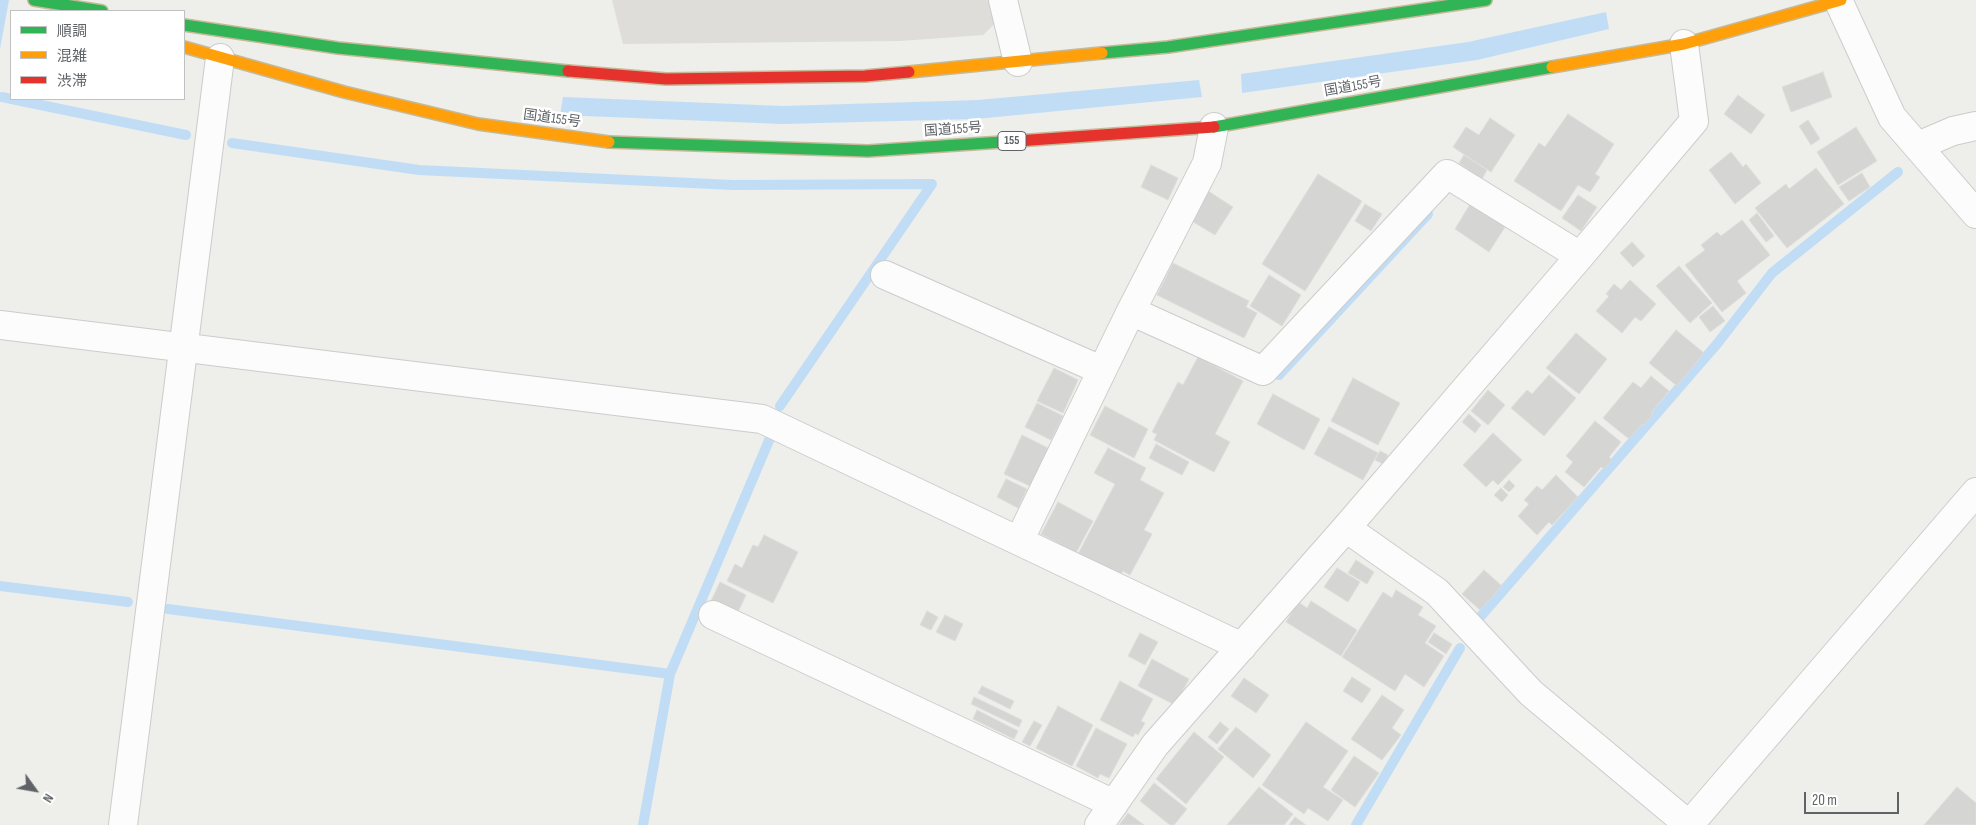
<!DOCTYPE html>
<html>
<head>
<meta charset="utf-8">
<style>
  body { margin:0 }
  #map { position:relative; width:1976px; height:825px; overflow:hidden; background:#eeeeea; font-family:"Sofia Sans Condensed","Noto Sans JP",sans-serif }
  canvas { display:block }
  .legend { position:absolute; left:10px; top:10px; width:175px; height:90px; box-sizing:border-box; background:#fff; border:1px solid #bfc1c2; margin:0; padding:6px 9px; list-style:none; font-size:15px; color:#5f6367 }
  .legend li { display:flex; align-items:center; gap:10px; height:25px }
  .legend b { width:25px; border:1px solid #bfc1c2 }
  .north { position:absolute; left:10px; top:765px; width:50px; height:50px; -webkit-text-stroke:4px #fff; paint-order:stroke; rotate:122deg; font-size:14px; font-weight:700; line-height:20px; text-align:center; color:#5f6367 }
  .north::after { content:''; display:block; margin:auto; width:18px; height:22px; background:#5f6367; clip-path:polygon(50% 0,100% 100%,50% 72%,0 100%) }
  .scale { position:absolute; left:1804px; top:792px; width:95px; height:22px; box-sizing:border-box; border:2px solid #5f6367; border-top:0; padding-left:6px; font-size:15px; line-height:18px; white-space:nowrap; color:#5f6367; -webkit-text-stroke:4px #fff; paint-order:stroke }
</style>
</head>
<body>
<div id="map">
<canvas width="1976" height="825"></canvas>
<ul class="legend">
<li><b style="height:6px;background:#30b455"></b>順調</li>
<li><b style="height:6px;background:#ff9f0a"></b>混雑</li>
<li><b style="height:6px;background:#e5322d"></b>渋滞</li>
</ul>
<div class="north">N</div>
<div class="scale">20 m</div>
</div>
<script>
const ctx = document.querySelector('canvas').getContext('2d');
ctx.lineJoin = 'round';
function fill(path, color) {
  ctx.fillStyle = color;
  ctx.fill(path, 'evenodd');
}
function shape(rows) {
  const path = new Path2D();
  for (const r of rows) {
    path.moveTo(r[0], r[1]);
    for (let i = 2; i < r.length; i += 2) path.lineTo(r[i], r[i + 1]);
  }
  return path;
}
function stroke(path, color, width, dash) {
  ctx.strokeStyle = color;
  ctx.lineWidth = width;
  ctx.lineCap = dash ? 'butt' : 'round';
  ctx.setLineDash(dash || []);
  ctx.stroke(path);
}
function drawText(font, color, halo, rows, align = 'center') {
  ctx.font = font + ' "Sofia Sans Condensed","Noto Sans JP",sans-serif';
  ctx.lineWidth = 5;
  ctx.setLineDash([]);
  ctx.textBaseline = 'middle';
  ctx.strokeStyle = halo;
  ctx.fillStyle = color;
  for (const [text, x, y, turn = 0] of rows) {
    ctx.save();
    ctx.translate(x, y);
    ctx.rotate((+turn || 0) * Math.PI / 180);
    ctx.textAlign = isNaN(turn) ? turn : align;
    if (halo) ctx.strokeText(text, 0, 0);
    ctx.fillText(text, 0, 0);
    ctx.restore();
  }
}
fill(shape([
  [612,0,995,0,1000,19,983,35,900,41,623,44]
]), '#deddda');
fill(shape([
  [0,0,9,0,0,49],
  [1606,12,1609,29,1477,60,1242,93,1241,74,1468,42],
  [1199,80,1202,97,976,119,782,124,560,115,563,97,783,106,978,100]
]), '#c1ddf5');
stroke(shape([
  [2,97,186,135],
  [232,143,419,170,733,185,932,184,780,406],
  [1279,375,1428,214],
  [0,586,128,602],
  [168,609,670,674],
  [1481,616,1717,344,1772,273,1898,172],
  [643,825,670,674,770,438],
  [1356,825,1460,648]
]), '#c1ddf5', 10);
const building = shape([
  [1823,72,1832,97,1791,112,1782,87,1823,72],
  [1738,95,1765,115,1751,134,1724,114,1738,95],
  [1568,114,1614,144,1595,174,1600,177,1590,192,1578,185,1561,211,1514,181,1539,143,1545,147,1568,114],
  [1490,118,1515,135,1491,172,1453,147,1466,127,1479,135,1490,118],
  [1808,120,1820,139,1811,145,1799,126,1808,120],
  [1856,127,1877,161,1838,185,1817,152,1856,127],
  [1731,152,1743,167,1746,164,1761,183,1735,204,1709,170,1731,152],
  [1464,155,1487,170,1482,179,1459,163,1464,155],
  [1151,165,1178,178,1168,200,1141,187,1151,165],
  [1816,168,1844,204,1787,248,1755,208,1786,184,1789,189,1816,168],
  [1862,173,1870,187,1849,201,1839,187,1862,173],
  [1318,174,1362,201,1305,291,1262,264,1318,174],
  [1208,191,1233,207,1215,235,1190,220,1208,191],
  [1578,195,1597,207,1581,231,1562,218,1578,195],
  [1472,201,1507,224,1489,252,1455,229,1472,201],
  [1365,204,1382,214,1371,231,1355,221,1365,204],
  [1757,213,1774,236,1766,242,1749,220,1757,213],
  [1742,220,1770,255,1737,281,1746,293,1722,312,1685,265,1705,250,1701,245,1717,232,1721,236,1742,220],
  [1632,242,1645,256,1633,267,1620,253,1632,242],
  [1173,263,1249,301,1246,307,1257,313,1244,338,1157,295,1173,263],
  [1679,266,1712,303,1690,323,1656,286,1679,266],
  [1269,275,1301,295,1282,326,1250,306,1269,275],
  [1630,280,1656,304,1641,321,1635,317,1622,333,1596,311,1609,296,1606,294,1614,284,1621,290,1630,280],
  [1713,306,1725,321,1710,332,1699,317,1713,306],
  [1676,330,1704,353,1677,386,1649,363,1676,330],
  [1576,333,1607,359,1579,394,1546,368,1576,333],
  [1198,357,1243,381,1215,434,1230,442,1214,472,1154,440,1157,434,1152,432,1178,382,1183,385,1198,357],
  [1054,368,1078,380,1063,413,1037,401,1054,368],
  [1549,375,1576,398,1544,436,1511,408,1527,390,1532,394,1549,375],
  [1651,376,1669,391,1651,413,1653,414,1644,425,1642,424,1629,439,1603,418,1633,382,1641,388,1651,376],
  [1353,378,1400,403,1378,445,1331,421,1353,378],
  [1488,390,1505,405,1488,425,1471,411,1488,390],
  [1273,394,1320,419,1304,450,1257,424,1273,394],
  [1037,403,1063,416,1051,440,1025,427,1037,403],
  [1105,406,1148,429,1134,458,1090,435,1105,406],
  [1469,414,1481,425,1475,433,1462,422,1469,414],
  [1595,421,1621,442,1609,457,1612,460,1604,469,1601,467,1584,487,1565,472,1573,462,1566,456,1595,421],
  [1329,427,1378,453,1363,480,1314,454,1329,427],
  [1493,433,1522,460,1498,485,1493,480,1486,487,1463,465,1493,433],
  [1022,435,1048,448,1030,486,1004,474,1022,435],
  [1156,444,1189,462,1182,475,1149,458,1156,444],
  [1108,448,1146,468,1140,480,1164,493,1144,530,1152,534,1130,575,1123,571,1119,577,1078,554,1115,484,1094,473,1108,448],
  [1380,451,1388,455,1383,464,1375,460,1380,451],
  [1556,475,1578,497,1552,525,1549,522,1537,535,1518,516,1529,504,1524,500,1537,486,1542,490,1556,475],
  [1006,479,1027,489,1018,508,997,497,1006,479],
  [1509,480,1515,486,1509,492,1503,487,1509,480],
  [1501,488,1508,495,1502,502,1494,495,1501,488],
  [1058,502,1093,521,1076,553,1041,534,1058,502],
  [764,535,798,552,773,603,727,581,735,564,742,568,753,545,758,547,764,535],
  [1356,560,1374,572,1367,584,1348,573,1356,560],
  [1337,568,1360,582,1348,602,1324,587,1337,568],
  [1484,570,1502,586,1480,610,1462,594,1484,570],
  [720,582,746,595,737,614,711,601,720,582],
  [1396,590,1423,607,1418,615,1436,626,1425,643,1444,656,1424,687,1405,674,1395,691,1342,657,1383,592,1392,598,1396,590],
  [1311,601,1357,630,1341,656,1286,622,1298,602,1307,608,1311,601],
  [927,611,938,617,931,630,920,625,927,611],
  [945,615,963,624,955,641,936,632,945,615],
  [1140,633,1158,642,1145,665,1128,656,1140,633],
  [1434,633,1452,644,1446,654,1428,642,1434,633],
  [1152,659,1189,679,1175,705,1138,686,1152,659],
  [1352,677,1371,689,1362,703,1343,691,1352,677],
  [1244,678,1269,695,1256,713,1231,696,1244,678],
  [1120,681,1153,699,1141,721,1145,723,1138,735,1135,733,1133,737,1100,720,1120,681],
  [982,686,1014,701,1010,709,978,693,982,686],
  [1382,695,1404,710,1392,728,1401,735,1382,760,1351,739,1382,695],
  [974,697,1022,720,1019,727,971,704,974,697],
  [1058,706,1093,725,1072,766,1036,748,1058,706],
  [977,710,1018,731,1014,739,973,719,977,710],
  [1034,721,1042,725,1030,746,1022,742,1034,721],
  [1220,722,1229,729,1217,744,1208,737,1220,722],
  [1306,722,1348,751,1323,787,1343,800,1328,821,1308,808,1304,814,1262,785,1306,722],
  [1236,727,1271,755,1253,778,1218,749,1236,727],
  [1096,728,1127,744,1109,778,1100,774,1098,778,1076,766,1096,728],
  [1194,732,1224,757,1186,804,1156,779,1194,732],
  [1354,756,1379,773,1355,807,1331,790,1354,756],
  [1154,783,1187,809,1174,825,1170,825,1140,801,1154,783],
  [1259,787,1293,814,1284,825,1227,825,1259,787],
  [1957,787,1976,803,1976,825,1924,825,1957,787],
  [1128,813,1144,825,1119,825,1128,813],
  [1295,817,1306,825,1289,825,1295,817]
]);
fill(building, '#d5d5d3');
stroke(building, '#deddda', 1);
const street = shape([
  [1003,0,1018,62],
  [1838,0,1892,117,1976,214],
  [1918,146,1953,131,1976,126],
  [885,275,1101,370],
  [1131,311,1263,371,1447,174,1580,256],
  [0,325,762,419,1242,647],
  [1346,528,1437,592,1531,693,1689,825],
  [1019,541,1131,311,1207,163,1214,127],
  [713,615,1114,804],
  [123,825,220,58],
  [1099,825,1155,745,1346,528,1580,256,1694,121,1684,44],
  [1689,825,1976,492]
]);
const fast = shape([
  [34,0,102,11],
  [184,25,338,48,568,71],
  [1102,53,1168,47,1486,0],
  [1214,127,1552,67],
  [609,142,868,151,1017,141]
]);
const slow = shape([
  [184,47,344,92,478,124,609,142],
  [1552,67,1684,44,1841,0],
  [909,72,1102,53]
]);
const jam = shape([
  [568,71,666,79,865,76,909,72],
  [1017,141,1214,127]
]);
stroke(street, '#cbcccc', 30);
stroke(fast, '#c5b998', 14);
stroke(slow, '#c5b998', 14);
stroke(jam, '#c5b998', 14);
stroke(street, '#fcfcfc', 28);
stroke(fast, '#30b455', 11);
stroke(slow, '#ff9f0a', 11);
stroke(jam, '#e5322d', 11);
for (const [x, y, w] of [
  [1012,141,28]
]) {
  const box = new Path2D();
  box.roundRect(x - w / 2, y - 9.5, w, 19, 4);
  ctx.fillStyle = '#fff';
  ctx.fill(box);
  stroke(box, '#5f6367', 1);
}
drawText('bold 12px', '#5f6367', null, [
  ["155",1012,141]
]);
drawText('14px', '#5f6367', '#fff', [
  ["国道155号",1353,87,-10],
  ["国道155号",552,119,8],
  ["国道155号",953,130,-4]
]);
</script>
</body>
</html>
